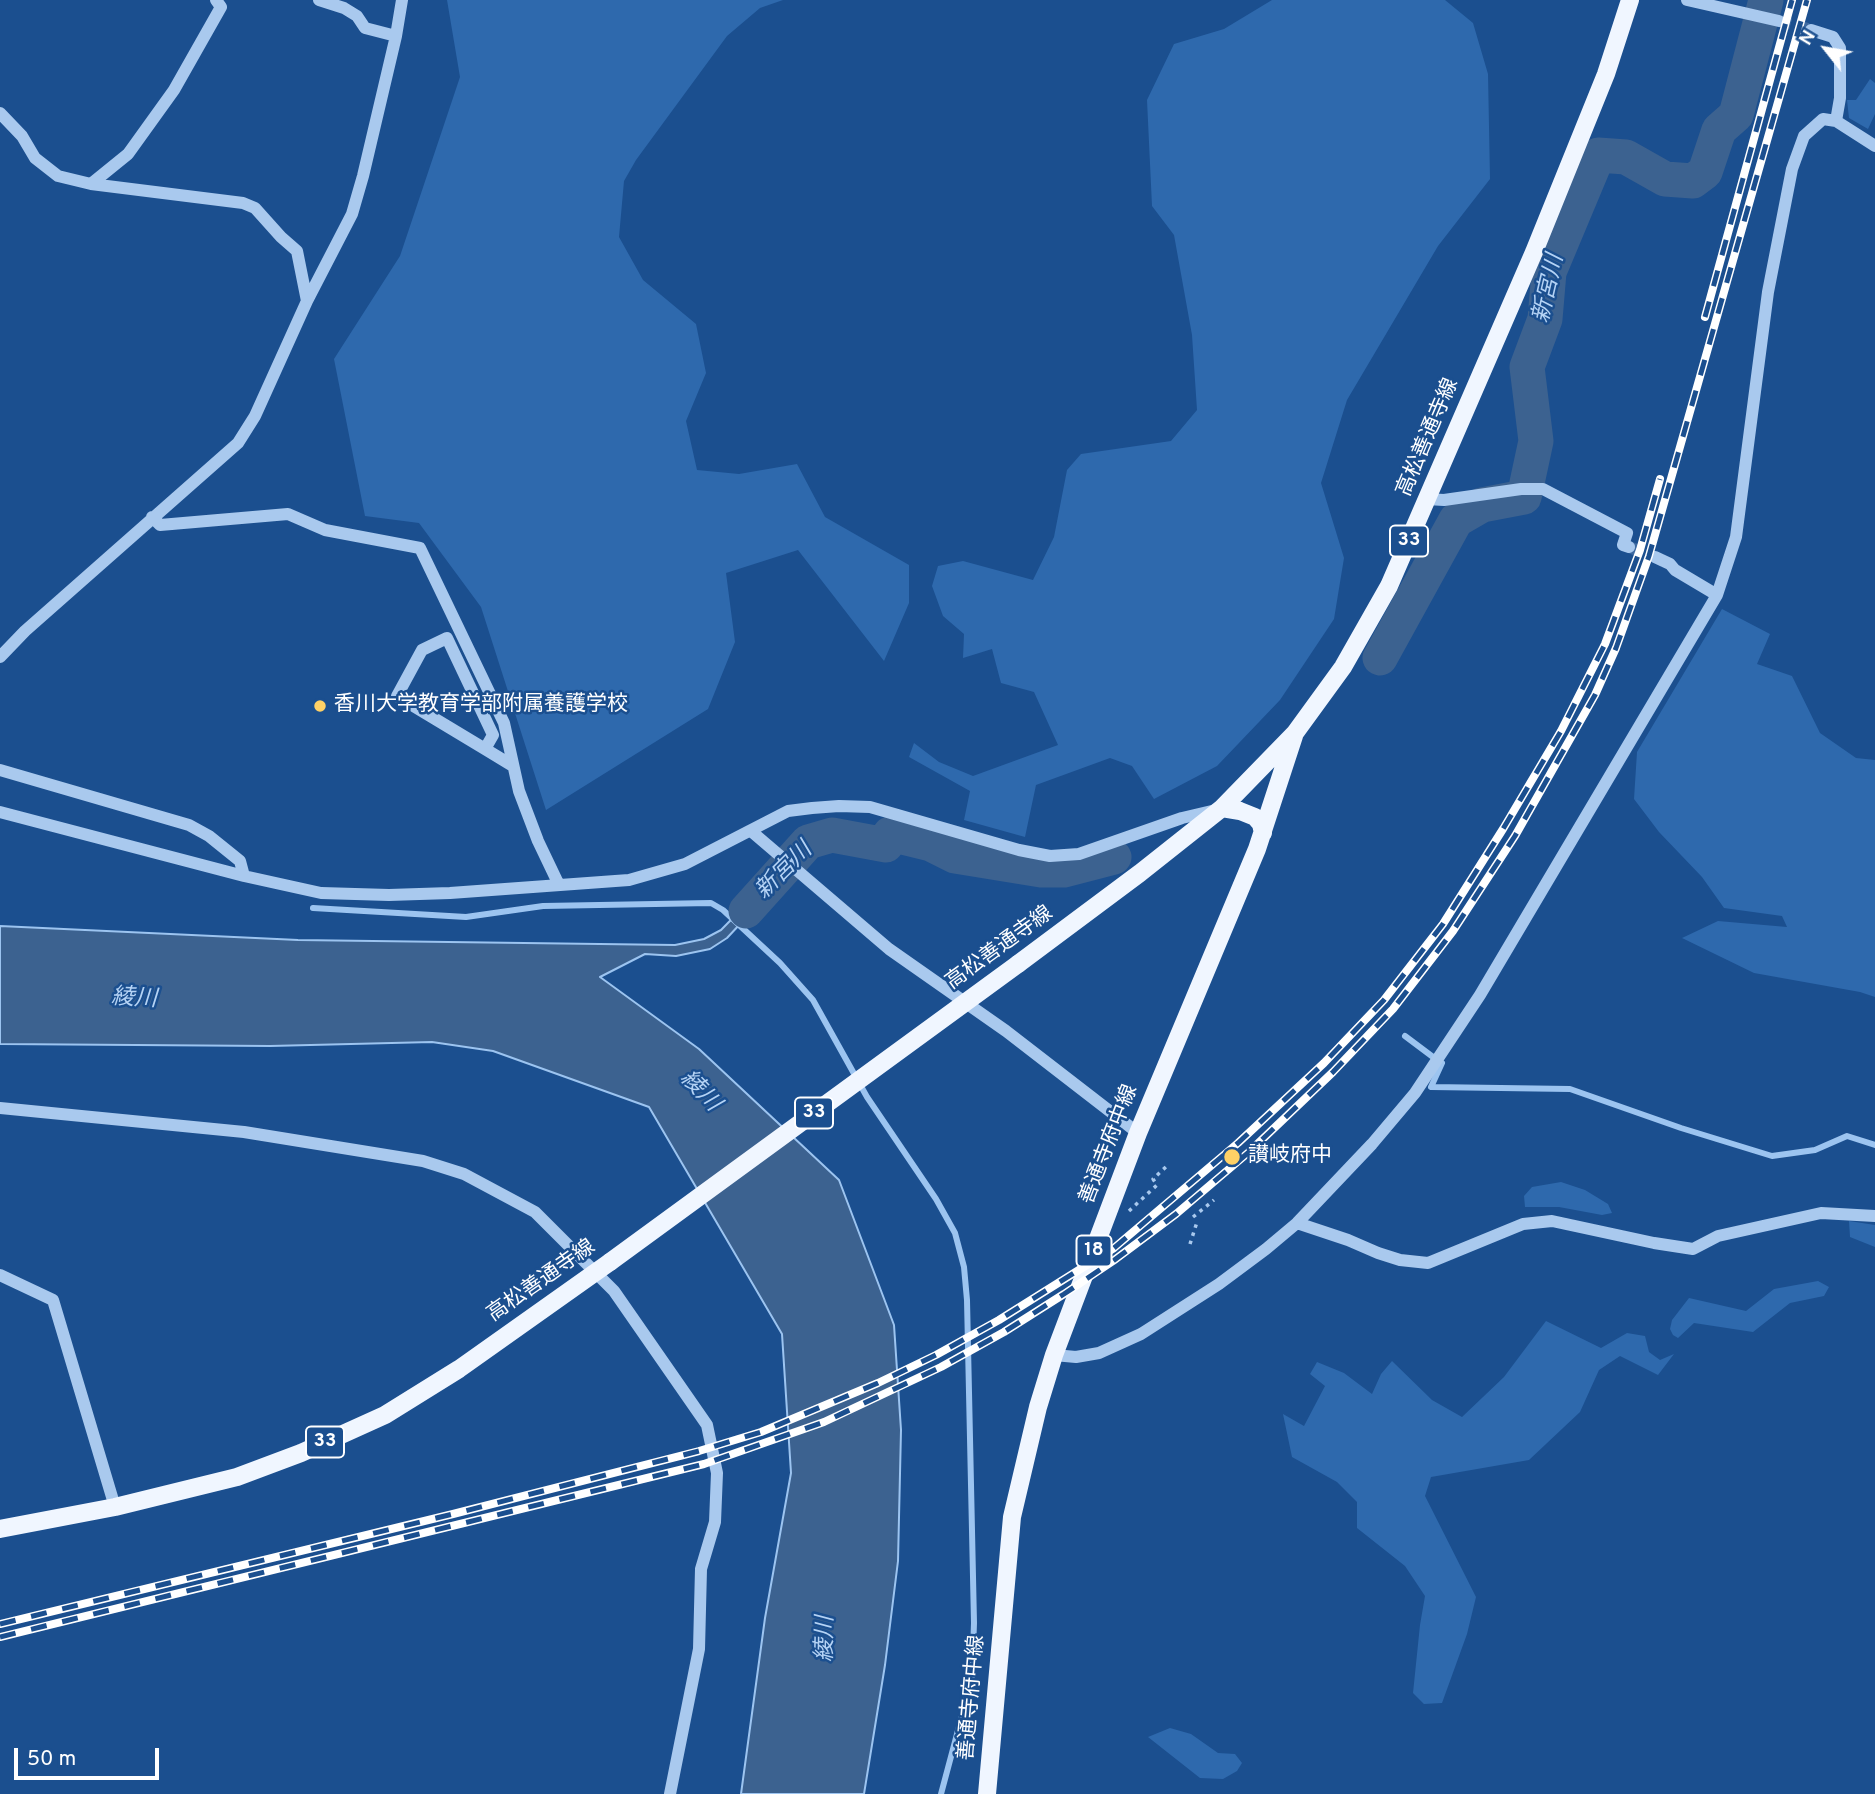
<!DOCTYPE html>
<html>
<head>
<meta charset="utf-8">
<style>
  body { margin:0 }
  #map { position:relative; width:1875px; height:1794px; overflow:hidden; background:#1b4f8f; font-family:Overpass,sans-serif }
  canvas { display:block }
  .north { position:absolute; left:1791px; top:14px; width:70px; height:70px; -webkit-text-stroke:5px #1b4f8f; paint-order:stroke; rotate:301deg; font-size:19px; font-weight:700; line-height:28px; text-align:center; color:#fff }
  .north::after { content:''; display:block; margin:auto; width:24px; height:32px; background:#fff; clip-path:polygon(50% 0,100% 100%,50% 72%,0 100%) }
  .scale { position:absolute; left:14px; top:1748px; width:145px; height:32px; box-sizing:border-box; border:4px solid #fff; border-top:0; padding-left:9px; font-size:21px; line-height:24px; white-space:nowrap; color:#fff; -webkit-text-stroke:5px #1b4f8f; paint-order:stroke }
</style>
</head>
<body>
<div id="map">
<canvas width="1875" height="1794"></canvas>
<div class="north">N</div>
<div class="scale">50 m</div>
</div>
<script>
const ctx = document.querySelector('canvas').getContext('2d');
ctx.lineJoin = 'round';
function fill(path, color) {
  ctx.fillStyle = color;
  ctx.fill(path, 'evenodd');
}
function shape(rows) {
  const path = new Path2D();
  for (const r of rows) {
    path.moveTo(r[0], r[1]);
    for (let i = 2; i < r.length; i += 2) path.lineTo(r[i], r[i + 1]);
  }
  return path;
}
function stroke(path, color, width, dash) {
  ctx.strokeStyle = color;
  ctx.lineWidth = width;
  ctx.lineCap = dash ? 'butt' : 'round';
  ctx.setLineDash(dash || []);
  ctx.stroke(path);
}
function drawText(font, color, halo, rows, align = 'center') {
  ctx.font = font + ' Overpass,"Noto Sans JP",sans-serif';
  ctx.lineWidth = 5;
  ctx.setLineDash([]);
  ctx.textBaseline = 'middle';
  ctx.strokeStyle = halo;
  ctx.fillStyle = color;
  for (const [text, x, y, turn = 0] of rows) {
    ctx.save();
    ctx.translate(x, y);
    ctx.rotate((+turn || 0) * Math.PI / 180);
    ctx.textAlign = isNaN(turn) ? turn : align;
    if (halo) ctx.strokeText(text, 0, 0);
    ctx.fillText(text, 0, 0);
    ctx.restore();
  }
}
fill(shape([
  [447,0,783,0,760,8,727,36,636,160,624,181,619,237,643,280,696,324,706,373,686,421,697,470,739,474,797,464,825,517,909,565,909,603,884,661,798,550,726,573,735,642,708,709,546,810,481,607,419,523,365,516,334,359,400,256,460,77],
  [1272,0,1445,0,1473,23,1488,74,1490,179,1438,246,1347,400,1321,483,1344,558,1334,619,1280,700,1217,766,1154,799,1132,766,1110,758,1036,785,1025,837,964,820,970,791,909,757,914,743,939,762,973,776,1058,745,1034,692,1001,683,992,649,963,658,964,634,943,616,932,586,938,566,963,561,1033,580,1054,537,1067,470,1081,454,1171,441,1197,410,1192,335,1174,235,1152,206,1147,100,1174,44,1224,29],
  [1870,79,1875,83,1875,114,1868,129,1849,118,1847,100,1856,100],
  [1722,609,1770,634,1757,664,1792,676,1820,733,1856,758,1875,760,1875,997,1860,992,1754,973,1682,938,1718,921,1787,927,1782,916,1724,908,1702,877,1659,832,1634,799,1637,752],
  [1561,1182,1585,1190,1608,1204,1612,1213,1602,1215,1559,1207,1525,1207,1524,1196,1532,1187],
  [1849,1221,1875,1225,1875,1247,1850,1237],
  [1818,1281,1829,1287,1824,1296,1790,1303,1753,1332,1694,1323,1678,1338,1673,1335,1670,1329,1672,1320,1689,1298,1746,1311,1774,1289],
  [1546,1321,1601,1348,1627,1333,1645,1336,1649,1352,1660,1360,1674,1354,1658,1375,1620,1356,1599,1370,1580,1412,1529,1460,1431,1477,1425,1496,1476,1597,1467,1634,1442,1703,1424,1704,1413,1693,1420,1625,1425,1596,1405,1566,1357,1528,1357,1502,1337,1482,1292,1457,1283,1414,1304,1426,1325,1386,1310,1374,1317,1362,1344,1373,1372,1394,1381,1374,1392,1361,1432,1400,1462,1417,1504,1377],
  [1170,1728,1191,1734,1218,1753,1235,1754,1242,1763,1237,1771,1223,1779,1200,1778,1148,1737]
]), '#2e69ad');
const water = shape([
  [776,874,782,879,727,938,710,949,676,956,645,954,600,977,699,1049,839,1180,894,1325,901,1430,898,1561,885,1665,864,1794,741,1794,765,1618,791,1473,782,1334,649,1107,493,1051,432,1042,270,1046,0,1044,0,926,298,940,675,945,704,939,721,930,776,874]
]);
fill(water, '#3c6290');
stroke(water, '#9cc4f0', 2);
stroke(shape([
  [313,908,466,917,543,906,711,903,723,910,780,963,813,1000,867,1097,936,1199,955,1233,964,1267,967,1300,974,1623,972,1678,941,1794],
  [1405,1036,1433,1057],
  [1442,1063,1431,1087,1570,1089,1681,1128,1772,1156,1815,1150,1847,1136,1875,1145]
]), '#9cc4f0', 6);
stroke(shape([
  [1380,658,1456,520,1482,505,1524,497,1536,441,1527,367,1545,319,1549,272,1598,155,1626,157,1665,179,1693,181,1705,172,1719,130,1736,115,1766,0],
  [746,911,808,842,832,835,886,845,890,834,931,844,955,856,1041,870,1064,870,1114,857]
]), '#3c6290', 35);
stroke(shape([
  [1779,21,1811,30],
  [1629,547,1655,557]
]), '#3d69a0', 12, [12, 6]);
stroke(shape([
  [1129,1211,1157,1185,1153,1179,1169,1164],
  [1193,1217,1214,1200],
  [1190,1244,1197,1222]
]), '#a9c9ee', 3.5, [3.5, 5]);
stroke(shape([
  [319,0,344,8,357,16,365,28,396,36],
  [1687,0,1779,21],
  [1811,30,1833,37,1840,48,1840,98,1836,121],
  [0,113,22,136,35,158,58,176,91,184,128,154,174,90,221,7,216,0],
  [91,184,243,203,255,208,281,237,297,251,307,301],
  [1427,499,1444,500,1521,489,1543,489,1627,533,1623,545,1629,547],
  [152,517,160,525,288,514,325,530,420,548,504,723,519,791,538,841,559,885],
  [1655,557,1670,564,1675,570,1717,595],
  [0,657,25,631,238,443,255,416,307,301,352,214,363,176,396,36,402,0],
  [485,749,493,735,447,638,422,650,397,696,485,749,513,766],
  [0,770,189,825,209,836,240,861,244,876],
  [0,812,244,876,321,893,389,895,450,893,629,880,685,864,788,811,812,808,839,806,870,807,1019,850,1050,856,1079,854,1182,818,1216,810],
  [751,831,889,949,1006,1031,1138,1133],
  [0,1108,244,1132,423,1161,464,1174,535,1212,614,1291,707,1425,717,1473,715,1522,701,1569,699,1649,670,1794],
  [1297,1223,1348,1240,1378,1253,1400,1260,1428,1263,1523,1224,1552,1221,1654,1243,1693,1249,1718,1236,1821,1213,1875,1216],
  [0,1275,53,1300,115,1507],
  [1054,1355,1076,1357,1099,1353,1141,1334,1219,1284,1266,1249,1297,1223,1372,1144,1415,1093,1480,995,1717,595,1736,537,1768,292,1792,169,1804,136,1823,119,1836,121,1875,146]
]), '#a9c9ee', 12);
stroke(shape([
  [1222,808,1240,811,1255,817,1261,824,1263,833],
  [1018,964,1140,873,1222,808,1295,733,1343,667,1389,586,1534,252,1606,74,1630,0],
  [0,1529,115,1507,237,1477,301,1453,385,1415,459,1369,610,1262],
  [987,1794,1012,1517,1038,1407,1054,1355,1138,1133,1257,849,1294,736]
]), '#f0f6ff', 18);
const rail = shape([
  [1705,317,1792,0],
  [0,1624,453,1514,699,1451,761,1432,878,1383,936,1355,999,1320,1114,1248,1238,1143,1324,1063,1384,1000,1443,924,1503,829,1561,731,1605,644,1640,550,1660,479],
  [0,1637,704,1464,824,1422,941,1367,1004,1332,1064,1294,1113,1261,1176,1214,1249,1152,1333,1072,1393,1009,1453,931,1515,836,1595,695,1616,648,1649,556,1807,0]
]);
stroke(rail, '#fff', 8);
stroke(rail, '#1b4f8f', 5, [16]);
stroke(shape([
  [610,1262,1018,964]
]), '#f0f6ff', 18);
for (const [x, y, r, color] of [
  [320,706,7,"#ffd166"],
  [1232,1157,9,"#ffd166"]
]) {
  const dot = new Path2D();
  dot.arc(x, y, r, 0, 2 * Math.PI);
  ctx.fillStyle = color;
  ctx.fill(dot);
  stroke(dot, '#1b4f8f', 2.5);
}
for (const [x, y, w] of [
  [1409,541,38],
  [814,1113,38],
  [1094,1251,35],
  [325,1442,38]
]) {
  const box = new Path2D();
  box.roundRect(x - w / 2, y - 15.5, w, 31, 5);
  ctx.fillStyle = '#1b4f8f';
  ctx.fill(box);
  stroke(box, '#fff', 2);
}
drawText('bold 19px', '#fff', null, [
  ["33",1409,541],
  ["33",814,1113],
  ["18",1094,1251],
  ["33",325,1442]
]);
drawText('21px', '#fff', '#1b4f8f', [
  ["高松善通寺線",1429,438,-67],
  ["高松善通寺線",1000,949,-36],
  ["善通寺府中線",1110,1145,-69],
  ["高松善通寺線",542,1282,-35],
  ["善通寺府中線",973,1698,-85]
]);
drawText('21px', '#fff', '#1b4f8f', [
  ["香川大学教育学部附属養護学校",334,706],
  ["讃岐府中",1248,1157]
], 'left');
drawText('italic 23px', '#b5d3f5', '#1b4f8f', [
  ["新宮川",1550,289,-77],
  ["新宮川",785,872,-45],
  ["綾川",134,1000,3],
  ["綾川",699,1092,46],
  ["綾川",827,1639,-89]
]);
</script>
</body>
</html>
